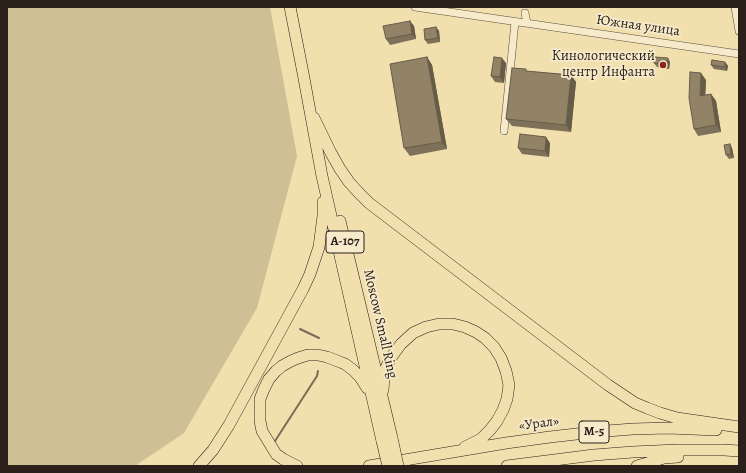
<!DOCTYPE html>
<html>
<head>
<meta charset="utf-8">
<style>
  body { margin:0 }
  #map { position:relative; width:746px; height:473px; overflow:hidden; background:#f1dfae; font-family:Alegreya,serif }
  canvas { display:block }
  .frame { position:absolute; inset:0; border:8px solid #2b201a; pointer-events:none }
</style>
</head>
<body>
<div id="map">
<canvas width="746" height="473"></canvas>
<div class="frame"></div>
</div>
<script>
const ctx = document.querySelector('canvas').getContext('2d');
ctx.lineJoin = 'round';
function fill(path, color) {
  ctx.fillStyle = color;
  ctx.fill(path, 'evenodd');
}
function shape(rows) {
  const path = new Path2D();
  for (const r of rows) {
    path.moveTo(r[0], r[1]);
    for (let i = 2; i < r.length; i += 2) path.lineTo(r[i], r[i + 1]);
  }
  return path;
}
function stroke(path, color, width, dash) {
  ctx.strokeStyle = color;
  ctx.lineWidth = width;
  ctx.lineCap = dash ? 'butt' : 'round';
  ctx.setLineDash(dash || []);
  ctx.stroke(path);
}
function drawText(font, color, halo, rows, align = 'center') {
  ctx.font = font + ' Alegreya,serif';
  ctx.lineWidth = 3.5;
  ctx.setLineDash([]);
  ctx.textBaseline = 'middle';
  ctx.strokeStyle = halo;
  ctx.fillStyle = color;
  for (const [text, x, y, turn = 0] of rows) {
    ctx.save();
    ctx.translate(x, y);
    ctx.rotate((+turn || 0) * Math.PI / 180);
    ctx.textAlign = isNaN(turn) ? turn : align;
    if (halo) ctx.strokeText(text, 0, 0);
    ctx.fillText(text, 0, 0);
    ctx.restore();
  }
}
fill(shape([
  [7,7,270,7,297,156,257,308,184,433,135,466,7,466]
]), '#cfbf95');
stroke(shape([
  [300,329,319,338],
  [275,441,317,376,318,371]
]), '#7a6c55', 2);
const minor = shape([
  [415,7,739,54],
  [735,7,739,31],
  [525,13,527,23],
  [504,131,515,22]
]);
const highway = shape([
  [290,7,303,73,322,176,382,441],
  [314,118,331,153,340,169,349,182,359,193,369,203,608,385,635,403,647,408,660,413,677,418,739,427],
  [340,221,392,438],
  [383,390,384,377,386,368,390,359,395,352,401,344,413,333,426,327,439,324,453,324,465,327,476,332,485,338,494,347,501,358,506,371,509,385,507,399,503,410,497,421,490,430,481,439,465,447],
  [199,466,213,450,229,425,303,289,310,274,319,247,323,216,323,202],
  [297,466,283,459,276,454,262,431,260,421,260,399,264,389,269,379,276,371,282,366,291,361,298,358,308,355,318,355,327,357,335,360,345,364,353,370,360,377,367,388],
  [369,466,506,443,550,437,594,432,633,429,668,428,716,430],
  [507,466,594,455,633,452,677,450,724,450,739,451],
  [637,466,664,458,678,457]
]);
stroke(minor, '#5c503f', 8);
stroke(highway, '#2b201a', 12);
stroke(minor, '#f6eaca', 7);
stroke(highway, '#f1dfae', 11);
const highwayBridge = shape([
  [392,438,398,466],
  [382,441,388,466]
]);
stroke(highwayBridge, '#2b201a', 12, []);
stroke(highwayBridge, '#f1dfae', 11);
fill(shape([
  [410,21,414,26,416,39,390,45,386,39],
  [436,27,439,31,440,42,428,44,425,40],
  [427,57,432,65,447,149,410,156,404,148],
  [670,62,669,69,657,67,654,63],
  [725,62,728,66,727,71,714,69,711,65],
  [506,63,504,83,495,82,491,76],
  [528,71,571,75,576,82,571,132,512,126,506,119],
  [706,80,705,95,711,94,716,101,721,132,698,136,694,129],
  [550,143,549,157,522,154,518,148],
  [730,144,732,148,734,158,729,159,726,155]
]), '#7e7159');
fill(shape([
  [410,21,414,26,416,39,412,34],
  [436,27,439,31,440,42,438,38],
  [427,57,432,65,447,149,442,142],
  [502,58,506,63,504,83,500,77],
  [668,58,670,62,669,69,666,65],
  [725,62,728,66,727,71,725,67],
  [701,73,706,80,705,103,700,96],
  [571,75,576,82,571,132,566,125],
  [711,94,716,101,721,132,716,125],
  [546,137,550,143,549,157,545,151],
  [730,144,732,148,734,158,731,154]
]), '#665c48');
const building = shape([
  [410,21,412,34,386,39,383,26,410,21],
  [436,27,438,38,425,40,424,29,436,27],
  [427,57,442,142,404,148,390,64,427,57],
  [494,57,502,58,500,77,491,76,494,57],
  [655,57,668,58,666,65,654,63,655,57],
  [712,60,725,62,725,67,711,65,712,60],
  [512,68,526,69,526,71,571,75,566,125,506,119,512,68],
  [690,72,701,73,700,96,711,94,716,125,694,129,689,98,690,72],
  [520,134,546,137,545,151,518,148,520,134],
  [730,144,731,154,726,155,724,145,730,144]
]);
fill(building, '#928367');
stroke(building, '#665c48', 1);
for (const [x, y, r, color] of [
  [663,65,4,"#8f2418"]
]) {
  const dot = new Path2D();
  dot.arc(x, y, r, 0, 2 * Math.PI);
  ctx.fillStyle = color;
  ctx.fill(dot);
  stroke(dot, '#f6eaca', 1.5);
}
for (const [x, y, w] of [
  [345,242,38],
  [594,432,30]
]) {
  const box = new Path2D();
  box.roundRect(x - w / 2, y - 11, w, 22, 3);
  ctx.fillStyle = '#f6eaca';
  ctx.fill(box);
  stroke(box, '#2b201a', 1);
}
drawText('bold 13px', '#2b201a', null, [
  ["А-107",345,242],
  ["М-5",594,432]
]);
drawText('14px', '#2b201a', '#f6eaca', [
  ["Южная улица",638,26,8],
  ["Moscow Small Ring",380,324,77],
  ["«Урал»",539,424,-7]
]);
drawText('14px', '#2b201a', '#f6eaca', [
  ["Кинологический",655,57],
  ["центр Инфанта",655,73]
], 'right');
</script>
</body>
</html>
